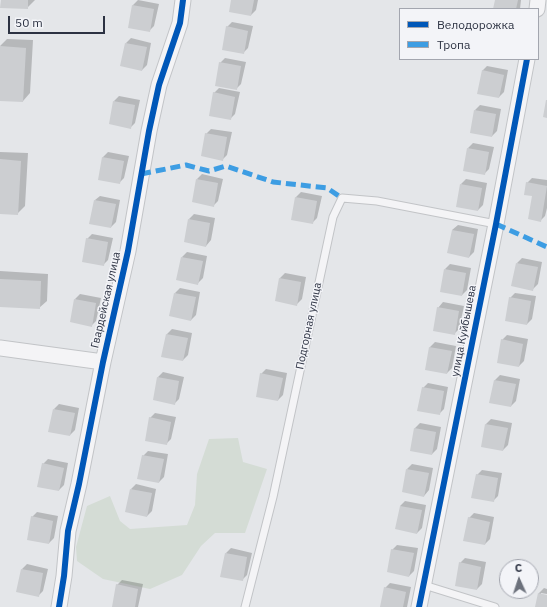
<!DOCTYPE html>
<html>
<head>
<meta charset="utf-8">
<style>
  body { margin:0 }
  #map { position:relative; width:547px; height:607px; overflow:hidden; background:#e4e6e9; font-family:"IBM Plex Sans",sans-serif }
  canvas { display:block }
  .legend { position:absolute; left:399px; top:8px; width:140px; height:52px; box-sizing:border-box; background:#f3f4f8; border:1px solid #a3a6af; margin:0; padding:5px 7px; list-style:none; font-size:12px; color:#2c3242 }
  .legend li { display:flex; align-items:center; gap:8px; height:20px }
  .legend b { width:20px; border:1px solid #a3a6af }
  .north { position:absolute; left:499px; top:559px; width:40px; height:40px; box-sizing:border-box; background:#f3f4f8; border:1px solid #a3a6af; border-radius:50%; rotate:357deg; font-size:11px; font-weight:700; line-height:16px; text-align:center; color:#2c3242 }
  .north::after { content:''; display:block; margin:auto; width:14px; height:18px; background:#6c717c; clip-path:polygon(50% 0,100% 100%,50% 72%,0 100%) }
  .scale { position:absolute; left:8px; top:16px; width:97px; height:18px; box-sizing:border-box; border:2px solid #2c3242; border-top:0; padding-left:5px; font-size:12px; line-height:14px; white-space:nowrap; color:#2c3242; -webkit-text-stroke:3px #f3f4f8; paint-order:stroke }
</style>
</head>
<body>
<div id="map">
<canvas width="547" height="607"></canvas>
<ul class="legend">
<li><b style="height:5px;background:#0057b8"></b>Велодорожка</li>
<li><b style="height:5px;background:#3d9de3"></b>Тропа</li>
</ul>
<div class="north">С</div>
<div class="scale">50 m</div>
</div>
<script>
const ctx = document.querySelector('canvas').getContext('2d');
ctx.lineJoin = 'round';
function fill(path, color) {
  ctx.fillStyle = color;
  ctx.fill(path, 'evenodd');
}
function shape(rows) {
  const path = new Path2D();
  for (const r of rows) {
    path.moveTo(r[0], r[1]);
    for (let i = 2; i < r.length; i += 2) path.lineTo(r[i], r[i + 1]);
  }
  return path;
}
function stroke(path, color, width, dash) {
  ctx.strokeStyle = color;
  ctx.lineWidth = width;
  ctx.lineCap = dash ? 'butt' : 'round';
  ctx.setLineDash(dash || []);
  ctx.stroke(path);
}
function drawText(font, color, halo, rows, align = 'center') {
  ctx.font = font + ' "IBM Plex Sans",sans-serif';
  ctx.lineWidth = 3;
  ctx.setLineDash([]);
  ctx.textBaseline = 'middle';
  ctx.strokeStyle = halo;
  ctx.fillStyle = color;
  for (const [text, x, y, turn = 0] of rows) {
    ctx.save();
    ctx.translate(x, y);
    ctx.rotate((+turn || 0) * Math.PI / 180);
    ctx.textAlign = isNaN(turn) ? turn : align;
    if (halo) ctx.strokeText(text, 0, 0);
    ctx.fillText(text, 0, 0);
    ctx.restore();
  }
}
fill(shape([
  [238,438,243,462,267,469,245,533,215,533,201,546,182,575,150,589,103,579,77,561,76,547,87,506,110,496,120,521,130,529,187,525,195,505,197,474,209,439]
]), '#d4dcd5');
fill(shape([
  [2,0,35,0,27,8],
  [138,0,159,4,154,26,149,31,129,27,133,5],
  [232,0,258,0,256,10,251,15],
  [496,0,521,0,520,9,494,9],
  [232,22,253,26,248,48,243,53,227,27],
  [131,38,151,43,147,65,142,70,126,43],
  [7,39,33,40,30,93,23,101,0,100,0,46],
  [225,58,246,62,241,84,236,89,220,63],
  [487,66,508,70,504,92,499,97,482,71],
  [219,88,240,92,235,114,230,119,214,93],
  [119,96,140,100,135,123,130,128,114,101],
  [480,105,501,109,497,131,492,136,475,110],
  [211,129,232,132,227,155,222,160,206,134],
  [473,143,494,147,489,169,484,174,468,148],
  [0,152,28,153,25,206,17,214,0,213],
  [108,152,129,156,124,178,119,183,99,179,103,157],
  [202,174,223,179,218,201,213,206,197,179],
  [532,178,547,180,547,208,545,216,540,221,533,195,527,183],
  [466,179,487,183,483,205,478,210,461,184],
  [301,192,322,196,317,218,312,223,292,219,296,197],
  [100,196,120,200,116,222,111,227,95,200],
  [194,214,215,218,211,240,206,246,189,219],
  [458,225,478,229,474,252,469,257,452,230],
  [92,234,113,238,108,260,103,265,87,239],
  [187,252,207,256,203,278,198,283,182,257],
  [522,258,542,262,538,284,533,289,517,263],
  [450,264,471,268,467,290,462,295,445,269],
  [0,271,48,274,47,301,39,308,0,306],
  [285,273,306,277,302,299,297,304,276,300,280,278],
  [180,288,200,292,196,315,191,320,175,293],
  [515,293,536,296,532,319,527,324,510,298],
  [80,294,101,298,96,321,91,326,75,299],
  [443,302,464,306,459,329,454,334,438,308],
  [172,329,192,333,188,355,183,360,162,356,167,334],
  [507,335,528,339,524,361,519,366,502,340],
  [435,342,456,346,452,368,447,373,426,369,430,347],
  [266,369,287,373,283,395,278,400,261,374],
  [163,372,184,377,179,399,174,404,158,377],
  [500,375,520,379,516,401,511,406,490,402,495,380],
  [428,383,448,387,444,409,439,414,423,388],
  [59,404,79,408,75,430,70,435,54,409],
  [155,413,176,417,171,439,166,444,150,418],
  [491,419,512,423,508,445,503,450,482,446,486,424],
  [420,423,441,427,437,449,432,454,411,450,415,428],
  [148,451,168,454,164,477,159,482,143,456],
  [48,459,68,463,64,485,59,490,43,464],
  [412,464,433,468,429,490,424,496,407,469],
  [482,470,502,473,498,496,493,501,477,475],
  [136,484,156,489,152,511,147,516,131,489],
  [405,501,426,505,422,528,417,533,400,506],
  [37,512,58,516,54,538,49,543,32,517],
  [474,513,494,517,490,539,485,544,469,518],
  [397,545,418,548,414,571,409,576,392,550],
  [231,548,252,553,247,575,242,580,226,553],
  [465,558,486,562,482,584,477,589,460,563],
  [27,564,48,569,43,591,38,596,22,569],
  [122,580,143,584,138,607,113,607,117,585],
  [390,583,411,587,407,607,382,607,385,588],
  [544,588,547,589,547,594,541,593,541,595,547,596,547,607,536,607,539,593]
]), '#0003');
fill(shape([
  [1,0,28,0,28,9,0,8],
  [231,0,254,0,251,16,229,12],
  [495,0,518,0,516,9,493,9],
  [132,5,154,9,150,32,128,28],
  [226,26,248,31,244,54,222,50],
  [125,43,147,47,142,71,120,66],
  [0,46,26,48,23,102,0,101],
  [219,62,241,66,237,90,215,86],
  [482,70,504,75,499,98,477,94],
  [213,92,235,97,231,120,209,116],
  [546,100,547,100,547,118,543,117],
  [113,101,135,105,131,129,109,124],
  [474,110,496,114,492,137,470,133],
  [205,133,227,137,223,161,201,156],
  [467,148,489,152,485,175,463,171],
  [102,157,124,161,120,184,98,180],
  [0,159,21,161,18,215,0,214],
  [196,179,218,183,214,207,192,202],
  [526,182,547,186,541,222,528,219,532,196,524,195],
  [460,184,482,188,478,211,456,207],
  [295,197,317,201,313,224,291,220],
  [94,200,116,204,111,228,89,224],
  [188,219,210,223,206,247,184,242],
  [452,230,474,234,469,258,447,253],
  [86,238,108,242,104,266,82,262],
  [181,257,203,261,198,285,176,280],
  [516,263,538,267,533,291,511,286],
  [444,269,466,273,462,296,440,292],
  [279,278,301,282,297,306,275,301],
  [0,279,41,281,40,309,0,307],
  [174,293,196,297,191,321,169,316],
  [509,297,531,301,527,325,505,321],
  [74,299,96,303,92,327,70,322],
  [437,307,459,311,455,335,433,331],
  [166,334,188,338,183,361,161,357],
  [501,339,523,344,519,367,497,363],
  [429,347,452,351,447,374,425,370],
  [260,373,283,378,278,401,256,397],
  [157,377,179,381,175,405,153,400],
  [494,380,516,384,511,407,489,403],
  [422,387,444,391,440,415,417,411],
  [53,409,75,413,70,436,48,432],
  [149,417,171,422,167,445,145,441],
  [485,424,508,428,503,451,481,447],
  [414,428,436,432,432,455,410,451],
  [142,455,164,459,159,483,137,479],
  [42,463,64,468,59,491,37,487],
  [406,469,429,473,424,497,402,492],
  [476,474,498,478,494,502,471,498],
  [130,489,152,493,147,517,125,512],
  [400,506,422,510,417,534,395,529],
  [31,516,53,521,49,544,27,540],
  [468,517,490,522,485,545,463,541],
  [391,549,414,553,409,577,387,572],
  [225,553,247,557,243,581,220,577],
  [459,562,481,567,477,590,455,586],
  [21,569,43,573,39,597,16,592],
  [116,584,138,589,135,607,112,607],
  [384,587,406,592,403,607,380,607],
  [538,593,547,595,547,607,535,607]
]), '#ccced1');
const service = shape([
  [424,585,495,607],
  [245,607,273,497,333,217,342,198,377,201,496,224]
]);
const minor = shape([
  [537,9,538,0],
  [0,348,103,362],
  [59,607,64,576,68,531,79,484,103,362,128,251,149,131,159,85,180,23,183,0],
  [419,607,496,224,527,59]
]);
stroke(service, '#c2c4c7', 9);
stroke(minor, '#c2c4c7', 17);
stroke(service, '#f4f4f6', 7);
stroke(minor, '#f4f4f6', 15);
stroke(shape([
  [141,174,186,165,209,171,226,166,273,182,327,188,342,198],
  [496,224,547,247]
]), '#3d9de3', 5, [10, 5]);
stroke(shape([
  [59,607,64,576,68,531,79,484,103,362,128,251,149,131,159,85,180,23,183,0],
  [419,607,496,224,527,59]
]), '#0057b8', 6);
drawText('11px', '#2c3242', '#f3f4f8', [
  ["Гвардейская улица",106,300,-77],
  ["Подгорная улица",309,326,-78],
  ["улица Куйбышева",464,331,-79]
]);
</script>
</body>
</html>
